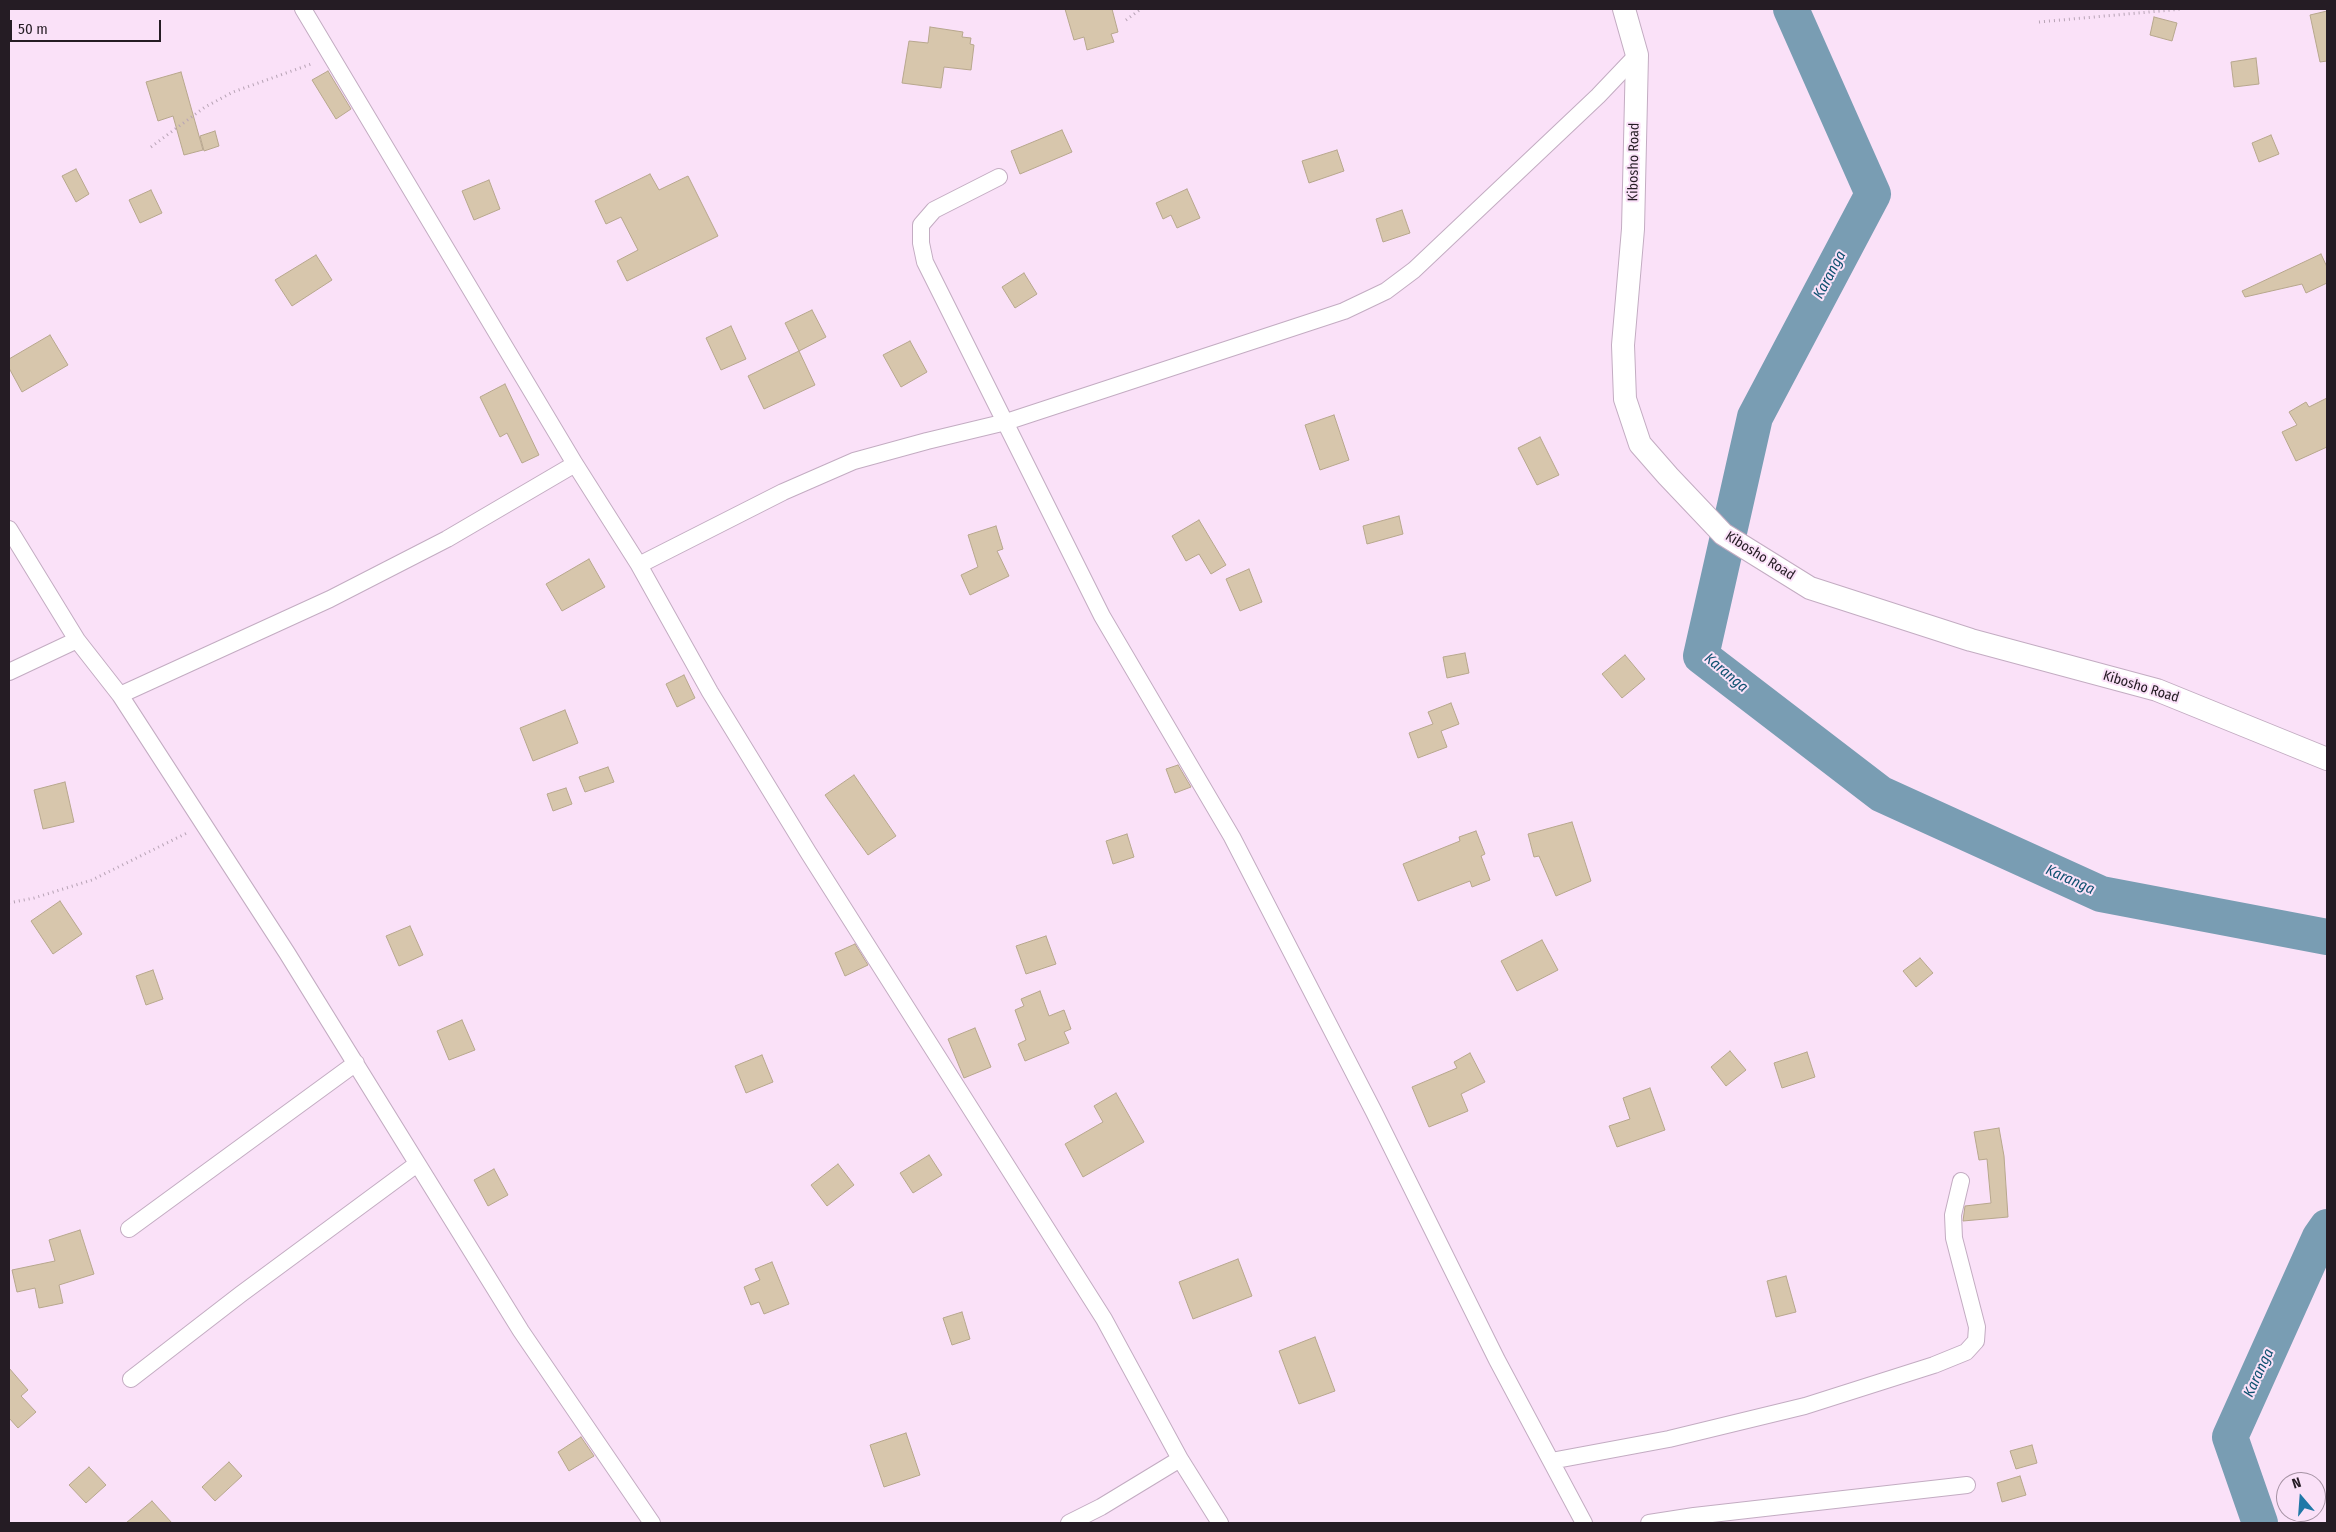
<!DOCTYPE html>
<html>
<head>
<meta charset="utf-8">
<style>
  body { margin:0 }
  #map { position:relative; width:2336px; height:1532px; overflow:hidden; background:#fae1f8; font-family:"Fira Sans Condensed",sans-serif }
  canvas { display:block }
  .frame { position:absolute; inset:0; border:10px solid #251c24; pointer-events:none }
  .north { position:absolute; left:2276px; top:1472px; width:50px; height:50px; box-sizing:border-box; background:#fae1f8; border:1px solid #a592a3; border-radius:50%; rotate:342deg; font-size:14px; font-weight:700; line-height:20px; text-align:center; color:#251c24 }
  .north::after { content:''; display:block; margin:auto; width:18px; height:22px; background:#2078a7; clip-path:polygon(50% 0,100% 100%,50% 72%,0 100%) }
  .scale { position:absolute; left:10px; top:20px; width:151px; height:22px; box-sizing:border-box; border:2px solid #251c24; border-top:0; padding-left:6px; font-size:15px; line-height:18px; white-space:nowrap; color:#251c24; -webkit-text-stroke:4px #fae1f8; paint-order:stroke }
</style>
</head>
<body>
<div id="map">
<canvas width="2336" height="1532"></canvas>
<div class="frame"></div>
<div class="north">N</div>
<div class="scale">50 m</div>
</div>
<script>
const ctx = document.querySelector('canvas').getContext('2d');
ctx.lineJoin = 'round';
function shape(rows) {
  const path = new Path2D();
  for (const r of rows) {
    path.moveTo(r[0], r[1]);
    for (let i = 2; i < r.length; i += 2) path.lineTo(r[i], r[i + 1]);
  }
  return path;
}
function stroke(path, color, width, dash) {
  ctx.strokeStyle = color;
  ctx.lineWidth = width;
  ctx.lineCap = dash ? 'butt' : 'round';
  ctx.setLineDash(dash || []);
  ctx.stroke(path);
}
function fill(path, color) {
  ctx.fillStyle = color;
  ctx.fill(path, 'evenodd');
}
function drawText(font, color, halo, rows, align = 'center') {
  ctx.font = font + ' "Fira Sans Condensed",sans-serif';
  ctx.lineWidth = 4;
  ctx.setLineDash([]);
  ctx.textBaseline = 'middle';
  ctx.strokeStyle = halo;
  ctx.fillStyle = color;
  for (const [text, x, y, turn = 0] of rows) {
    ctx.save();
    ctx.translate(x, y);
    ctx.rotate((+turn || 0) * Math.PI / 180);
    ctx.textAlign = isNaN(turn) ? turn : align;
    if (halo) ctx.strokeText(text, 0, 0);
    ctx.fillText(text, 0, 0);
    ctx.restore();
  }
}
stroke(shape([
  [1791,9,1873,194,1755,417,1701,656,1881,794,2101,894,2327,937],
  [2260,1523,2230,1437,2320,1237,2327,1227]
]), '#799db3', 36);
const building = shape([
  [1065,9,1112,9,1118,32,1111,34,1114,42,1087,50,1084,37,1074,40,1065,9],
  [2327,11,2327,61,2320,62,2310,15,2327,11],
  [2154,17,2177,23,2172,41,2150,35,2154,17],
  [930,27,963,32,962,37,971,38,970,44,974,45,971,70,944,67,941,88,902,83,909,41,928,43,930,27],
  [2256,58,2259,84,2234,87,2231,62,2256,58],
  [328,71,351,109,336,119,312,80,328,71],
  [181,72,203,150,184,155,173,116,158,121,146,82,181,72],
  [1062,130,1072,152,1020,174,1011,151,1062,130],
  [215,131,219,146,204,151,200,136,215,131],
  [2271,135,2279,154,2259,162,2252,143,2271,135],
  [1337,150,1344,171,1309,183,1302,161,1337,150],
  [76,169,89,194,76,202,62,176,76,169],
  [650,174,659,190,688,176,718,236,627,281,617,261,638,250,621,217,606,224,595,201,650,174],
  [489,180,500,209,474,220,462,191,489,180],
  [1187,189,1200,218,1177,228,1171,215,1163,219,1156,203,1187,189],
  [151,190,162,213,140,223,129,200,151,190],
  [1402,210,1410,233,1383,242,1376,219,1402,210],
  [2321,254,2327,267,2327,283,2306,293,2302,284,2245,297,2242,291,2321,254],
  [316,255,332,280,292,306,275,280,316,255],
  [1024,273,1037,294,1015,308,1002,287,1024,273],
  [812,310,826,337,799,351,785,323,812,310],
  [731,326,746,359,721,370,706,338,731,326],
  [50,335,68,365,22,392,9,368,9,359,50,335],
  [910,341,927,372,901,387,883,355,910,341],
  [799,351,815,385,764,409,748,376,799,351],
  [505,384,539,455,522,463,507,433,500,437,480,397,505,384],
  [2327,398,2327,447,2296,461,2282,432,2297,425,2289,412,2306,402,2309,407,2327,398],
  [1334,415,1349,460,1320,470,1305,425,1334,415],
  [1540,437,1559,475,1537,485,1518,448,1540,437],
  [1399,516,1403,534,1367,544,1363,526,1399,516],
  [1199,520,1226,565,1211,574,1199,554,1186,561,1172,536,1199,520],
  [996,526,1003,549,997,551,1009,576,970,595,961,575,978,567,968,535,996,526],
  [589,559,605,587,562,611,546,584,589,559],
  [1249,569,1262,602,1240,611,1226,579,1249,569],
  [1465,653,1469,673,1447,678,1443,657,1465,653],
  [1625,655,1645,679,1622,698,1602,674,1625,655],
  [684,675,695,698,677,707,666,684,684,675],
  [1451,703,1459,724,1441,731,1447,747,1418,758,1409,733,1433,724,1428,712,1451,703],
  [565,710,578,743,533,761,520,728,565,710],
  [1178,765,1191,787,1175,793,1166,769,1178,765],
  [608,767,614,782,585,792,579,777,608,767],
  [854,775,896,836,868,855,825,795,854,775],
  [65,782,74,822,43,829,34,790,65,782],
  [566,788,572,804,553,811,547,794,566,788],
  [1572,822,1591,881,1556,896,1539,856,1534,857,1528,834,1572,822],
  [1476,831,1485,854,1481,856,1490,880,1472,887,1470,881,1418,901,1403,864,1460,841,1459,837,1476,831],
  [1127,834,1134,857,1113,864,1106,841,1127,834],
  [60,901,82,934,53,954,31,921,60,901],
  [410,926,423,955,399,966,386,936,410,926],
  [1046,936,1056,964,1026,974,1016,946,1046,936],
  [1542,940,1558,970,1517,991,1501,961,1542,940],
  [855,944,868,965,845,976,835,953,855,944],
  [1920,958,1933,973,1916,987,1903,971,1920,958],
  [153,970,163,999,146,1005,136,976,153,970],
  [1040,991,1049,1016,1064,1010,1071,1029,1064,1032,1069,1043,1025,1061,1018,1044,1026,1040,1015,1010,1024,1006,1021,999,1040,991],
  [462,1020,475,1050,449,1060,437,1031,462,1020],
  [975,1028,991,1067,964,1078,948,1039,975,1028],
  [1730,1051,1746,1070,1726,1086,1711,1067,1730,1051],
  [1807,1052,1815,1077,1782,1088,1774,1063,1807,1052],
  [1470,1053,1485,1082,1461,1094,1468,1111,1429,1127,1412,1087,1457,1068,1454,1062,1470,1053],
  [762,1055,773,1082,746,1093,735,1066,762,1055],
  [1650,1088,1665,1130,1617,1147,1609,1126,1630,1119,1623,1098,1650,1088],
  [1116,1093,1144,1142,1083,1177,1065,1144,1103,1122,1094,1106,1116,1093],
  [1999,1128,2004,1156,2008,1217,1963,1221,1965,1206,1991,1203,1987,1159,1979,1160,1974,1132,1999,1128],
  [929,1155,942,1175,913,1193,900,1173,929,1155],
  [838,1164,854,1185,827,1206,811,1185,838,1164],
  [494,1169,508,1195,488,1206,474,1180,494,1169],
  [80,1230,94,1274,59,1285,63,1303,39,1308,35,1288,17,1292,12,1270,55,1261,49,1240,80,1230],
  [1238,1259,1252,1296,1193,1319,1179,1282,1238,1259],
  [772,1262,789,1304,764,1314,759,1302,751,1305,744,1287,760,1280,755,1269,772,1262],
  [1786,1276,1796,1312,1776,1317,1767,1281,1786,1276],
  [962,1312,970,1339,952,1345,943,1318,962,1312],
  [1315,1337,1335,1391,1299,1404,1279,1351,1315,1337],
  [9,1368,28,1390,21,1396,36,1412,18,1428,9,1418,9,1368],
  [906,1433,920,1475,884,1487,870,1445,906,1433],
  [581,1437,594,1456,569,1471,558,1452,581,1437],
  [2032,1445,2037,1463,2016,1469,2010,1451,2032,1445],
  [229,1462,242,1476,215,1501,202,1487,229,1462],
  [89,1467,106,1485,86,1503,69,1485,89,1467],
  [2020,1476,2026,1495,2002,1502,1997,1483,2020,1476],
  [152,1501,172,1523,126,1523,152,1501]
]);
fill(building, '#d7c6ac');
stroke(building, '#b7a78d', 1);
const street = shape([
  [303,9,575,464,639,565,710,692,808,852,1104,1319,1180,1459,1220,1523],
  [999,177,934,210,921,225,921,243,925,262,1102,616,1232,837,1374,1112,1497,1360,1584,1523],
  [9,529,77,640,120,695,287,953,521,1331,652,1523],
  [639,565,783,492,854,461,927,441,1006,422,1344,311,1386,291,1414,270,1598,96,1637,55],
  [9,672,77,640],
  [120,695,330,599,447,539,575,464],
  [129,1229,356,1063],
  [131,1379,241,1294,417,1164],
  [1551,1461,1669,1439,1805,1406,1934,1365,1966,1352,1976,1341,1977,1327,1954,1238,1953,1215,1961,1181],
  [1069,1523,1101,1507,1180,1459],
  [1649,1523,1694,1516,1967,1485]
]);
const secondary = shape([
  [1624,9,1637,55,1633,229,1623,345,1625,399,1640,444,1668,476,1723,534,1810,588,1971,640,2157,690,2327,759]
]);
stroke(street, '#c3acc2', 18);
stroke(secondary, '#c3acc2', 24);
stroke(shape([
  [1126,20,1141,9],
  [2039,22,2182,9],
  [151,147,205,107,233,92,314,63],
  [9,903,34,898,92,880,189,832]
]), '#b7a3b5', 3, [1, 4]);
stroke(street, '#fff', 16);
stroke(secondary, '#fff', 22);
drawText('14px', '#251c24', '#fae1f8', [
  ["Kibosho Road",1634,162,-89],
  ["Kibosho Road",1760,556,32],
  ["Kibosho Road",2141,687,17]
]);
drawText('italic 15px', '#105271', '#fae1f8', [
  ["Karanga",1830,275,-62],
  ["Karanga",1726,673,40],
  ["Karanga",2070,880,24],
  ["Karanga",2259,1373,-65]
]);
</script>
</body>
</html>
